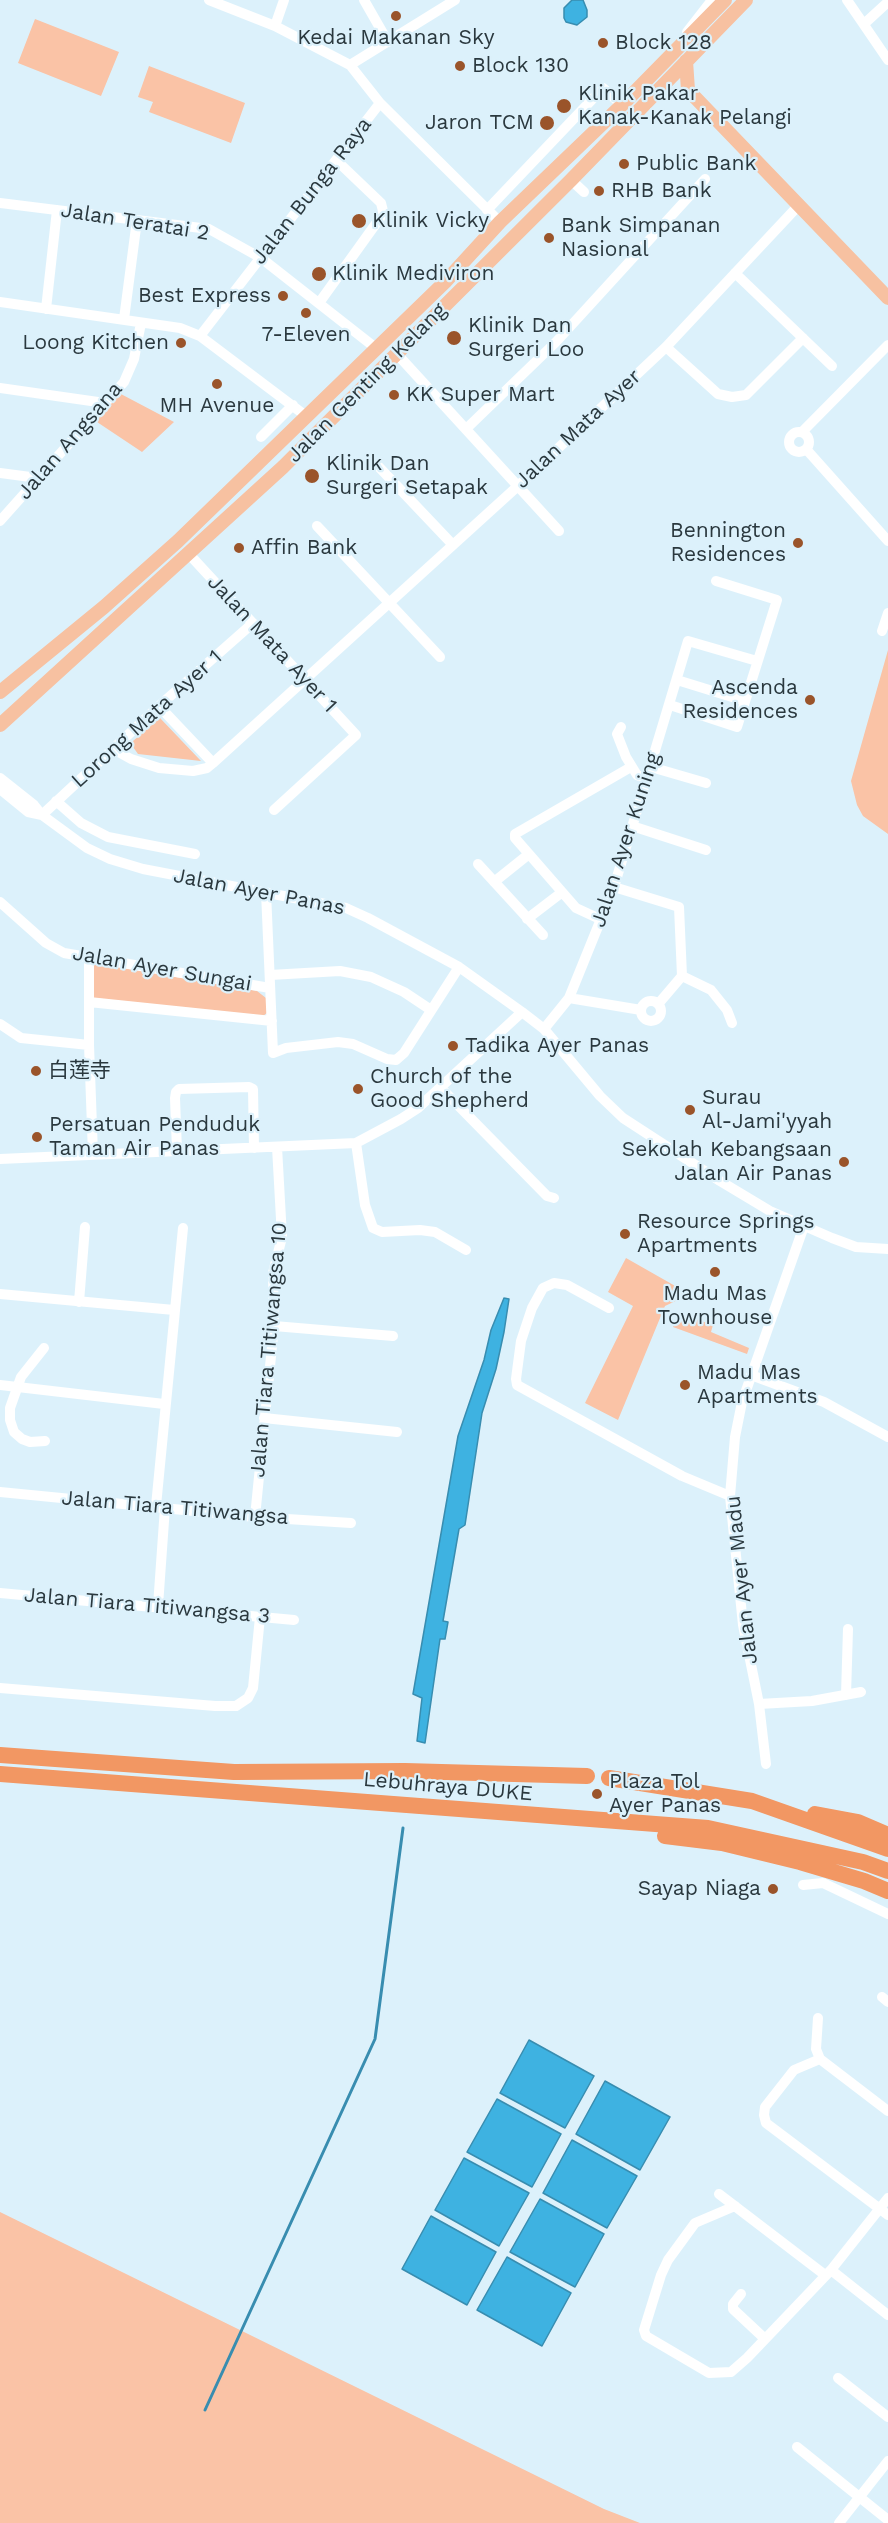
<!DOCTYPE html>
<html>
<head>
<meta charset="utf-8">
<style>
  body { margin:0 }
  canvas { display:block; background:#dcf1fb }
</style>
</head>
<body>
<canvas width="888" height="2523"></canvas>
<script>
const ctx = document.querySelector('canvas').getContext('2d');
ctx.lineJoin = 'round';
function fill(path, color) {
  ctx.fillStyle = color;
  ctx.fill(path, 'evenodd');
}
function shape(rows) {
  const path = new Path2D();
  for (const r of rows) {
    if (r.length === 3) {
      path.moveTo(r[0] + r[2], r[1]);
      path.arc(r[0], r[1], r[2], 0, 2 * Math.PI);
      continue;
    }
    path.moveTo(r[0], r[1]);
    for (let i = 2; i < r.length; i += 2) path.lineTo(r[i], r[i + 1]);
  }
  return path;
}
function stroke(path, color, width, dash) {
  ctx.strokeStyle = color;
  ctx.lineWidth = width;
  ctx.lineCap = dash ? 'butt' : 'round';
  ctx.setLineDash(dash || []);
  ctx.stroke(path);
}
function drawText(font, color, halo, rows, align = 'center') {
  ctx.font = font + ' "Work Sans","Noto Sans SC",sans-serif';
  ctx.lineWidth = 4.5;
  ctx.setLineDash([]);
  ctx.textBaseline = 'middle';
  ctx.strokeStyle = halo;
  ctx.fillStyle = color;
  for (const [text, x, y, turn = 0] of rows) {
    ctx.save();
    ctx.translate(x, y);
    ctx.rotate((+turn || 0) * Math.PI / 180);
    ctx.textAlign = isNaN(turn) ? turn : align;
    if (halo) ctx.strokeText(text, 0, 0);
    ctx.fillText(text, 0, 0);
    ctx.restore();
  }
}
fill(shape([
  [35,19,119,52,101,96,18,63],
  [149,66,245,103,231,143,149,112,153,102,138,97],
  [119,393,174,422,142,452,94,420],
  [888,650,888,834,863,816,857,805,851,781],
  [160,718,201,761,138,754,133,747,133,741],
  [94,963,257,991,266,998,267,1013,263,1016,93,998],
  [626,1258,684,1291,682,1298,665,1306,618,1420,585,1403,633,1306,608,1292],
  [679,1313,713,1325,711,1332,749,1348,747,1354,673,1327],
  [0,2212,604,2509,640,2523,0,2523]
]), '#fac3a6');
const water = shape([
  [572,0,583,0,587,10,587,17,577,25,566,22,564,18,564,8,572,0],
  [504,1298,509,1299,504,1332,496,1369,482,1413,465,1525,459,1529,443,1621,448,1622,445,1639,440,1639,425,1743,417,1741,422,1698,413,1694,458,1436,484,1360,491,1330,504,1298],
  [529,2040,594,2076,565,2128,500,2093,529,2040],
  [605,2081,670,2117,640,2170,576,2134,605,2081],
  [497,2099,561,2134,532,2187,467,2152,497,2099],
  [572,2140,637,2176,607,2228,543,2193,572,2140],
  [464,2158,529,2193,499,2246,435,2210,464,2158],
  [540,2199,604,2234,575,2287,510,2252,540,2199],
  [431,2216,496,2252,467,2305,402,2269,431,2216],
  [507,2257,571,2293,542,2346,477,2310,507,2257]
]);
fill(water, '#3eb2e1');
stroke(water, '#388db0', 1.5);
stroke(shape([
  [205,2410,375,2039,403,1828]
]), '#388db0', 3);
stroke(shape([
  [209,0,275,26,350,65,380,103,500,222],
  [364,0,388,42],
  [847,0,888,60],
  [864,24,888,2],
  [275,26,284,0],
  [687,32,712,0],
  [350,65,455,0],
  [571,180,584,192],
  [0,203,209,229,261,258,377,349],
  [487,210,603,88,622,105],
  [735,273,832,366],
  [0,302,180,328,200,336,306,416],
  [319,303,380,218,383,211,381,203,336,160],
  [46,309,57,210],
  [124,319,137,220],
  [200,336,380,103],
  [666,347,718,394,732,397,746,395,803,338],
  [397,354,559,531],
  [0,388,105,403],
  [466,429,556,342,705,179],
  [799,442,10],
  [802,432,888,345],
  [261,437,293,405],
  [806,449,888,541],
  [379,467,453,545],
  [0,473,38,478],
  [0,521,124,382,134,359,141,323],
  [317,526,440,657],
  [188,553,356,735,274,810],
  [882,631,888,613],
  [677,680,745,701],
  [670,705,737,727,777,600,716,581],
  [159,706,213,763],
  [621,727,617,734,626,757,637,775,647,779],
  [113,749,131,759,159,768,193,771,207,768,213,763,519,485,666,347,799,205],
  [651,767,706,783],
  [0,778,34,805,42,815,87,848,110,859,143,869,346,908,368,918,459,967,522,1012,544,1029,600,1096,623,1118,720,1181,770,1211,832,1238,856,1247,888,1249],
  [0,789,28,812,42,815],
  [56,801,81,823,108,837,195,854],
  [42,815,159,706,253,623],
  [632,826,706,850],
  [478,864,543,935],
  [494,882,529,854],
  [614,887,679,907,682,976],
  [266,892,273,1053,286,1048,338,1042,353,1044,387,1059,396,1060,404,1053,459,967],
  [0,902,46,943,64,953,270,988],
  [527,919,561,893],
  [602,920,576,908,515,838,515,834,631,767],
  [89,957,89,1045,93,1154],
  [270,975,340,971,371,977,404,992,431,1010],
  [569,998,641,1010],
  [651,1011,10],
  [89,1002,272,1021],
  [659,1003,682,976,711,990,727,1010,732,1023],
  [0,1024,21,1038,89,1045],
  [544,1029,569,998,614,887,688,641,757,661],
  [441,1088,547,1196,554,1198],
  [356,1143,365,1205,373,1228,382,1232,420,1230,435,1232,466,1250],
  [177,1151,175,1098,176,1092,179,1089,249,1087,253,1089,254,1148],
  [0,1159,356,1143,401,1119,418,1108,522,1012],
  [0,1294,174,1310],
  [79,1302,85,1227],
  [609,1308,567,1285,554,1283,543,1288,532,1308,521,1341,516,1379,517,1385,682,1476,730,1496],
  [274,1326,393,1336],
  [44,1348,21,1377,10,1408,10,1420,14,1432,22,1439,30,1442,45,1441],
  [751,1375,824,1402,888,1437],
  [0,1385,164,1404],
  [264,1418,397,1432],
  [0,1492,255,1517,351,1523],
  [156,1506,183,1228],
  [255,1517,274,1326,273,1273,282,1237,277,1147],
  [0,1593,294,1620],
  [158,1606,165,1507],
  [0,1688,215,1706,236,1706,248,1698,253,1688,260,1617],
  [846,1695,848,1629],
  [759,1704,812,1701,861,1692],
  [766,1764,759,1704,743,1625,730,1496,735,1437,742,1402,804,1226],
  [803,1885,823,1883,888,1914],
  [882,1997,888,2002],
  [818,2018,816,2049,820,2059,794,2070,765,2107,764,2115,766,2123,888,2215],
  [820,2059,888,2111],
  [719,2194,825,2275],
  [735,2206,695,2223,668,2260,661,2275,644,2330,646,2336,709,2373,731,2372,747,2358,831,2270,888,2198],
  [831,2270,888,2315],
  [741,2294,733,2304,733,2309,764,2338],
  [838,2378,888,2417],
  [797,2447,888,2520],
  [839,2523,888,2461]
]), '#fff', 10);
stroke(shape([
  [686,61,688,90,888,298],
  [0,692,104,607,178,541,445,282,500,222,622,105,725,0],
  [0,725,283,467,571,180,746,0]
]), '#f7c1a1', 14);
stroke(shape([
  [0,1755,234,1772,405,1771,587,1776],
  [0,1774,708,1828,863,1862,888,1871],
  [609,1778,752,1801,888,1849],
  [815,1814,858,1822,888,1835],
  [665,1836,722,1843,800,1862,864,1881,888,1891]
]), '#f29763', 16);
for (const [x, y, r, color] of [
  [396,16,6,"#9a542a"],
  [603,43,6,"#9a542a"],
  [460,66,6,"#9a542a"],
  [564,106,8,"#9a542a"],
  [547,123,8,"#9a542a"],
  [624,164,6,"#9a542a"],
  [599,191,6,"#9a542a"],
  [359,221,8,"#9a542a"],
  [549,238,6,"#9a542a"],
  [319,274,8,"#9a542a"],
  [283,296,6,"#9a542a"],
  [306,313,6,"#9a542a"],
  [454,338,8,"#9a542a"],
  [181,343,6,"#9a542a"],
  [217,384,6,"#9a542a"],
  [394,395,6,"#9a542a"],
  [312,476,8,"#9a542a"],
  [798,543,6,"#9a542a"],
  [239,548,6,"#9a542a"],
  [810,700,6,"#9a542a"],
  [453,1046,6,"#9a542a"],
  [36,1071,6,"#9a542a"],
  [358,1089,6,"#9a542a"],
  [690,1110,6,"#9a542a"],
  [37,1137,6,"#9a542a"],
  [844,1162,6,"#9a542a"],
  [625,1234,6,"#9a542a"],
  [715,1272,6,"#9a542a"],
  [685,1385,6,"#9a542a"],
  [597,1794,6,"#9a542a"],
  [773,1889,6,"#9a542a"]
]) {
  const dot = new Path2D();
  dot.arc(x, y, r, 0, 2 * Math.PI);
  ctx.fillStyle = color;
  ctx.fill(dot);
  stroke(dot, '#dcf1fb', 2);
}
drawText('21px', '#2a383e', '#dcf1fb', [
  ["Kedai Makanan Sky",396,38,"center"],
  ["Block 128",615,43],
  ["Block 130",472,66],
  ["Klinik Pakar",578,94],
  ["Kanak-Kanak Pelangi",578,118],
  ["Jaron TCM",534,123,"right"],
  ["Public Bank",636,164],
  ["RHB Bank",611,191],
  ["Klinik Vicky",372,221],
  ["Bank Simpanan",561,226],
  ["Nasional",561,250],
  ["Klinik Mediviron",332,274],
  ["Best Express",271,296,"right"],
  ["Klinik Dan",468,326],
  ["Surgeri Loo",468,350],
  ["7-Eleven",306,335,"center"],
  ["Loong Kitchen",169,343,"right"],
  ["KK Super Mart",406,395],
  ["MH Avenue",217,406,"center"],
  ["Klinik Dan",326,464],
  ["Surgeri Setapak",326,488],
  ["Bennington",786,531,"right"],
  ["Residences",786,555,"right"],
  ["Affin Bank",251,548],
  ["Ascenda",798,688,"right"],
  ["Residences",798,712,"right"],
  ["Tadika Ayer Panas",465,1046],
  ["白莲寺",48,1071],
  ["Church of the",370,1077],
  ["Good Shepherd",370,1101],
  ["Surau",702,1098],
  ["Al-Jami'yyah",702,1122],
  ["Persatuan Penduduk",49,1125],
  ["Taman Air Panas",49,1149],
  ["Sekolah Kebangsaan",832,1150,"right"],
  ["Jalan Air Panas",832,1174,"right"],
  ["Resource Springs",637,1222],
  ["Apartments",637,1246],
  ["Madu Mas",715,1294,"center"],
  ["Townhouse",715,1318,"center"],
  ["Madu Mas",697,1373],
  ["Apartments",697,1397],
  ["Plaza Tol",609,1782],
  ["Ayer Panas",609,1806],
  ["Sayap Niaga",761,1889,"right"]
], 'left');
drawText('21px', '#2a383e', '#dcf1fb', [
  ["Jalan Bunga Raya",312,191,-52],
  ["Jalan Teratai 2",135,222,9],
  ["Jalan Genting Kelang",367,383,-45],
  ["Jalan Mata Ayer",578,429,-43],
  ["Jalan Angsana",70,441,-49],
  ["Jalan Mata Ayer 1",272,644,47],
  ["Lorong Mata Ayer 1",147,719,-42],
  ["Jalan Ayer Kuning",626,840,-72],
  ["Jalan Ayer Panas",259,892,11],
  ["Jalan Ayer Sungai",162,969,10],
  ["Jalan Tiara Titiwangsa 10",269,1350,-85],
  ["Jalan Tiara Titiwangsa",175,1508,5],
  ["Jalan Ayer Madu",742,1580,-96],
  ["Jalan Tiara Titiwangsa 3",147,1606,5],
  ["Lebuhraya DUKE",448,1787,5]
]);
</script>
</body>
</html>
